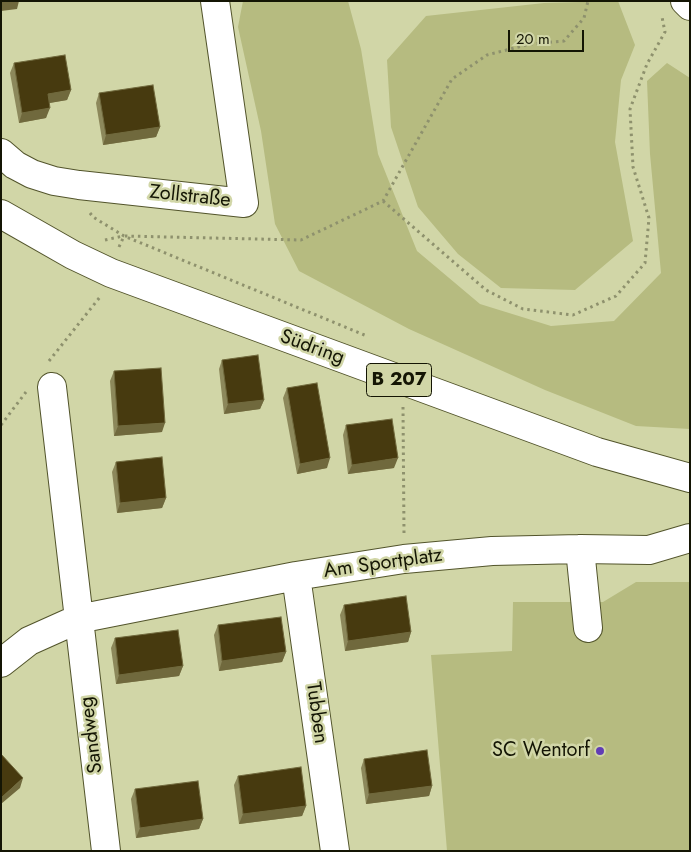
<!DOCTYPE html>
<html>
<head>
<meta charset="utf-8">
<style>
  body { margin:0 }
  #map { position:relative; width:691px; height:852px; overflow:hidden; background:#d1d6a7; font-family:Jost,sans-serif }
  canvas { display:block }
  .frame { position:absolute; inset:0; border:2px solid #141504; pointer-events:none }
  .scale { position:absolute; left:508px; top:30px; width:76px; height:22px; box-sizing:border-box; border:2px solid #141504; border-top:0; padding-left:6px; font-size:15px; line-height:18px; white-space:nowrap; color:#141504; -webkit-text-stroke:4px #d1d6a7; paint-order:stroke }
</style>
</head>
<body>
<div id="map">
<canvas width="691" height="852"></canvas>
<div class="frame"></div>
<div class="scale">20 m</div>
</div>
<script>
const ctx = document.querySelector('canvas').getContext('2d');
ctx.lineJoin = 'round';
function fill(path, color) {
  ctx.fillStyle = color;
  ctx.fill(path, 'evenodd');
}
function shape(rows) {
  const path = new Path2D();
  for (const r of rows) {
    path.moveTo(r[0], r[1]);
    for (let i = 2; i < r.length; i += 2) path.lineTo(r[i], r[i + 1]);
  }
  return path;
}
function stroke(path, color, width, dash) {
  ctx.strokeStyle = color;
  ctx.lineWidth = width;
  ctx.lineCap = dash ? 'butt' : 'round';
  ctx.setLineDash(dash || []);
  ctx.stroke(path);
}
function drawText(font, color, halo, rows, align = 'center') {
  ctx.font = font + ' Jost,sans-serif';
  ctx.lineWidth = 5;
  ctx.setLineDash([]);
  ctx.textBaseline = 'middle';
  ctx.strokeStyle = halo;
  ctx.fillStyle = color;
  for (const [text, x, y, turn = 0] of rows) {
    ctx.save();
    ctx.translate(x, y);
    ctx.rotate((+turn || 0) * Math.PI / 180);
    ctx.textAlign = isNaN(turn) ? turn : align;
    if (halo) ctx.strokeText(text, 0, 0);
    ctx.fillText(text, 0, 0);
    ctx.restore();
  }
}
fill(shape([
  [243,1,348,1,361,49,378,154,417,251,480,304,551,326,614,321,661,273,650,154,647,81,667,63,690,78,690,429,636,426,545,390,409,329,299,271,275,224,261,131,238,27],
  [618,1,635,45,621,80,615,142,633,241,575,290,501,288,458,254,418,207,391,127,387,60,426,16,544,3],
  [636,582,690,582,690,851,447,851,431,655,512,651,513,602,603,602]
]), '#b6bb80');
const minor = shape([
  [685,1,690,6],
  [1,153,15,165,32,174,54,181,79,185,244,203,215,1],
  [52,387,106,851],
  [580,549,588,628],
  [296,576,335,851],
  [1,663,29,641,78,619,296,576,404,559,492,551,580,549,649,550,690,538]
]);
const major = shape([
  [1,214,73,255,111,273,597,452,690,478]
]);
stroke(minor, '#52542b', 30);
stroke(major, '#52542b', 30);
stroke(shape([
  [383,201,486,290,523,309,573,315,616,296,645,263,649,218,633,167,630,109,647,64,665,32,662,17],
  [90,213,93,217,124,236,367,336],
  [105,240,123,236],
  [119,247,124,236,301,240,383,201,452,79,487,55,530,44,564,41,584,18,588,1],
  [49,361,100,297],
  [403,407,404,534],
  [1,425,26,392]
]), '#8e916d', 3, [2.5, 4]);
stroke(minor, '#fff', 28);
stroke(major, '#fff', 28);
fill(shape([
  [14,63,71,90,67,100,49,103,46,118,19,123,10,73],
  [99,93,160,127,156,137,103,145,96,103],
  [222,360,264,400,260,409,224,414,219,369],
  [114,371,162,432,114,436,110,381],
  [287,388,327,468,297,474,283,398],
  [346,425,394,468,348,474,343,435],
  [116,462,166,498,162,508,117,513,112,472],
  [344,605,411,632,408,642,345,651,340,615],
  [218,625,286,652,282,662,219,671,214,635],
  [115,638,183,666,179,676,116,684,111,648],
  [364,759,432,786,429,796,366,804,361,768],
  [238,776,306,806,302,816,239,824,234,785],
  [135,789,203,819,199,829,136,838,131,799]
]), '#8c885b');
fill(shape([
  [6,1,19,1,17,9,1,11,1,2],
  [71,90,67,100,44,104,48,94],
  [50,108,46,118,19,123,22,113],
  [160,127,156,137,103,145,106,135],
  [264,400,260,409,224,414,228,404],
  [165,423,162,432,114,436,118,426],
  [330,458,327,468,297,474,300,464],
  [398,458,394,468,348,474,352,465],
  [166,498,162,508,117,513,120,503],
  [411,632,408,642,345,651,348,641],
  [286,652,282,662,219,671,222,661],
  [183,666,179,676,116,684,119,675],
  [23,778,20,788,1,804,1,798],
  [432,786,429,796,366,804,369,794],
  [306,806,302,816,239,824,243,814],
  [203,819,199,829,136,838,140,828]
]), '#70693d');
const building = shape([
  [65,55,71,90,48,94,50,108,22,113,14,63,65,55],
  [153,85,160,127,106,135,99,93,153,85],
  [258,355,264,400,228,404,222,360,258,355],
  [161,368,165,423,118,426,114,371,161,368],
  [317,383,330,458,300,464,287,388,317,383],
  [392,419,398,458,352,465,346,425,392,419],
  [162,457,166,498,120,503,116,462,162,457],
  [406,596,411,632,348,641,344,605,406,596],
  [281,617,286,652,222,661,218,625,281,617],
  [178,630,183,666,119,675,115,638,178,630],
  [427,750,432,786,369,794,364,759,427,750],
  [1,754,23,778,1,798,1,754],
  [301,767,306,806,243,814,238,776,301,767],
  [198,781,203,819,140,828,135,789,198,781]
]);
fill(building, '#473a0f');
stroke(building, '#70693d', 1);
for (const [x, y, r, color] of [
  [600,751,5,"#613db5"]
]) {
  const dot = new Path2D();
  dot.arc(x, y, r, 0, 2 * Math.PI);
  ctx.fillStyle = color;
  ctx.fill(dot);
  stroke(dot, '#d1d6a7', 2);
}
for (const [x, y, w] of [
  [399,380,65]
]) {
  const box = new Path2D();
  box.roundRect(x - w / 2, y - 16.5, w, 33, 4);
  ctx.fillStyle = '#d1d6a7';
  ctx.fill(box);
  stroke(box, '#141504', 1);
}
drawText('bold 19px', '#141504', null, [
  ["B 207",399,380]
]);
drawText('20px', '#141504', '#d1d6a7', [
  ["Zollstraße",190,197,6],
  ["Südring",312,348,20],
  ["Am Sportplatz",383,564,-8],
  ["Tubben",316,713,82],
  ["Sandweg",92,735,-97]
]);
drawText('20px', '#141504', '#d1d6a7', [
  ["SC Wentorf",590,751]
], 'right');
</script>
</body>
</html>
